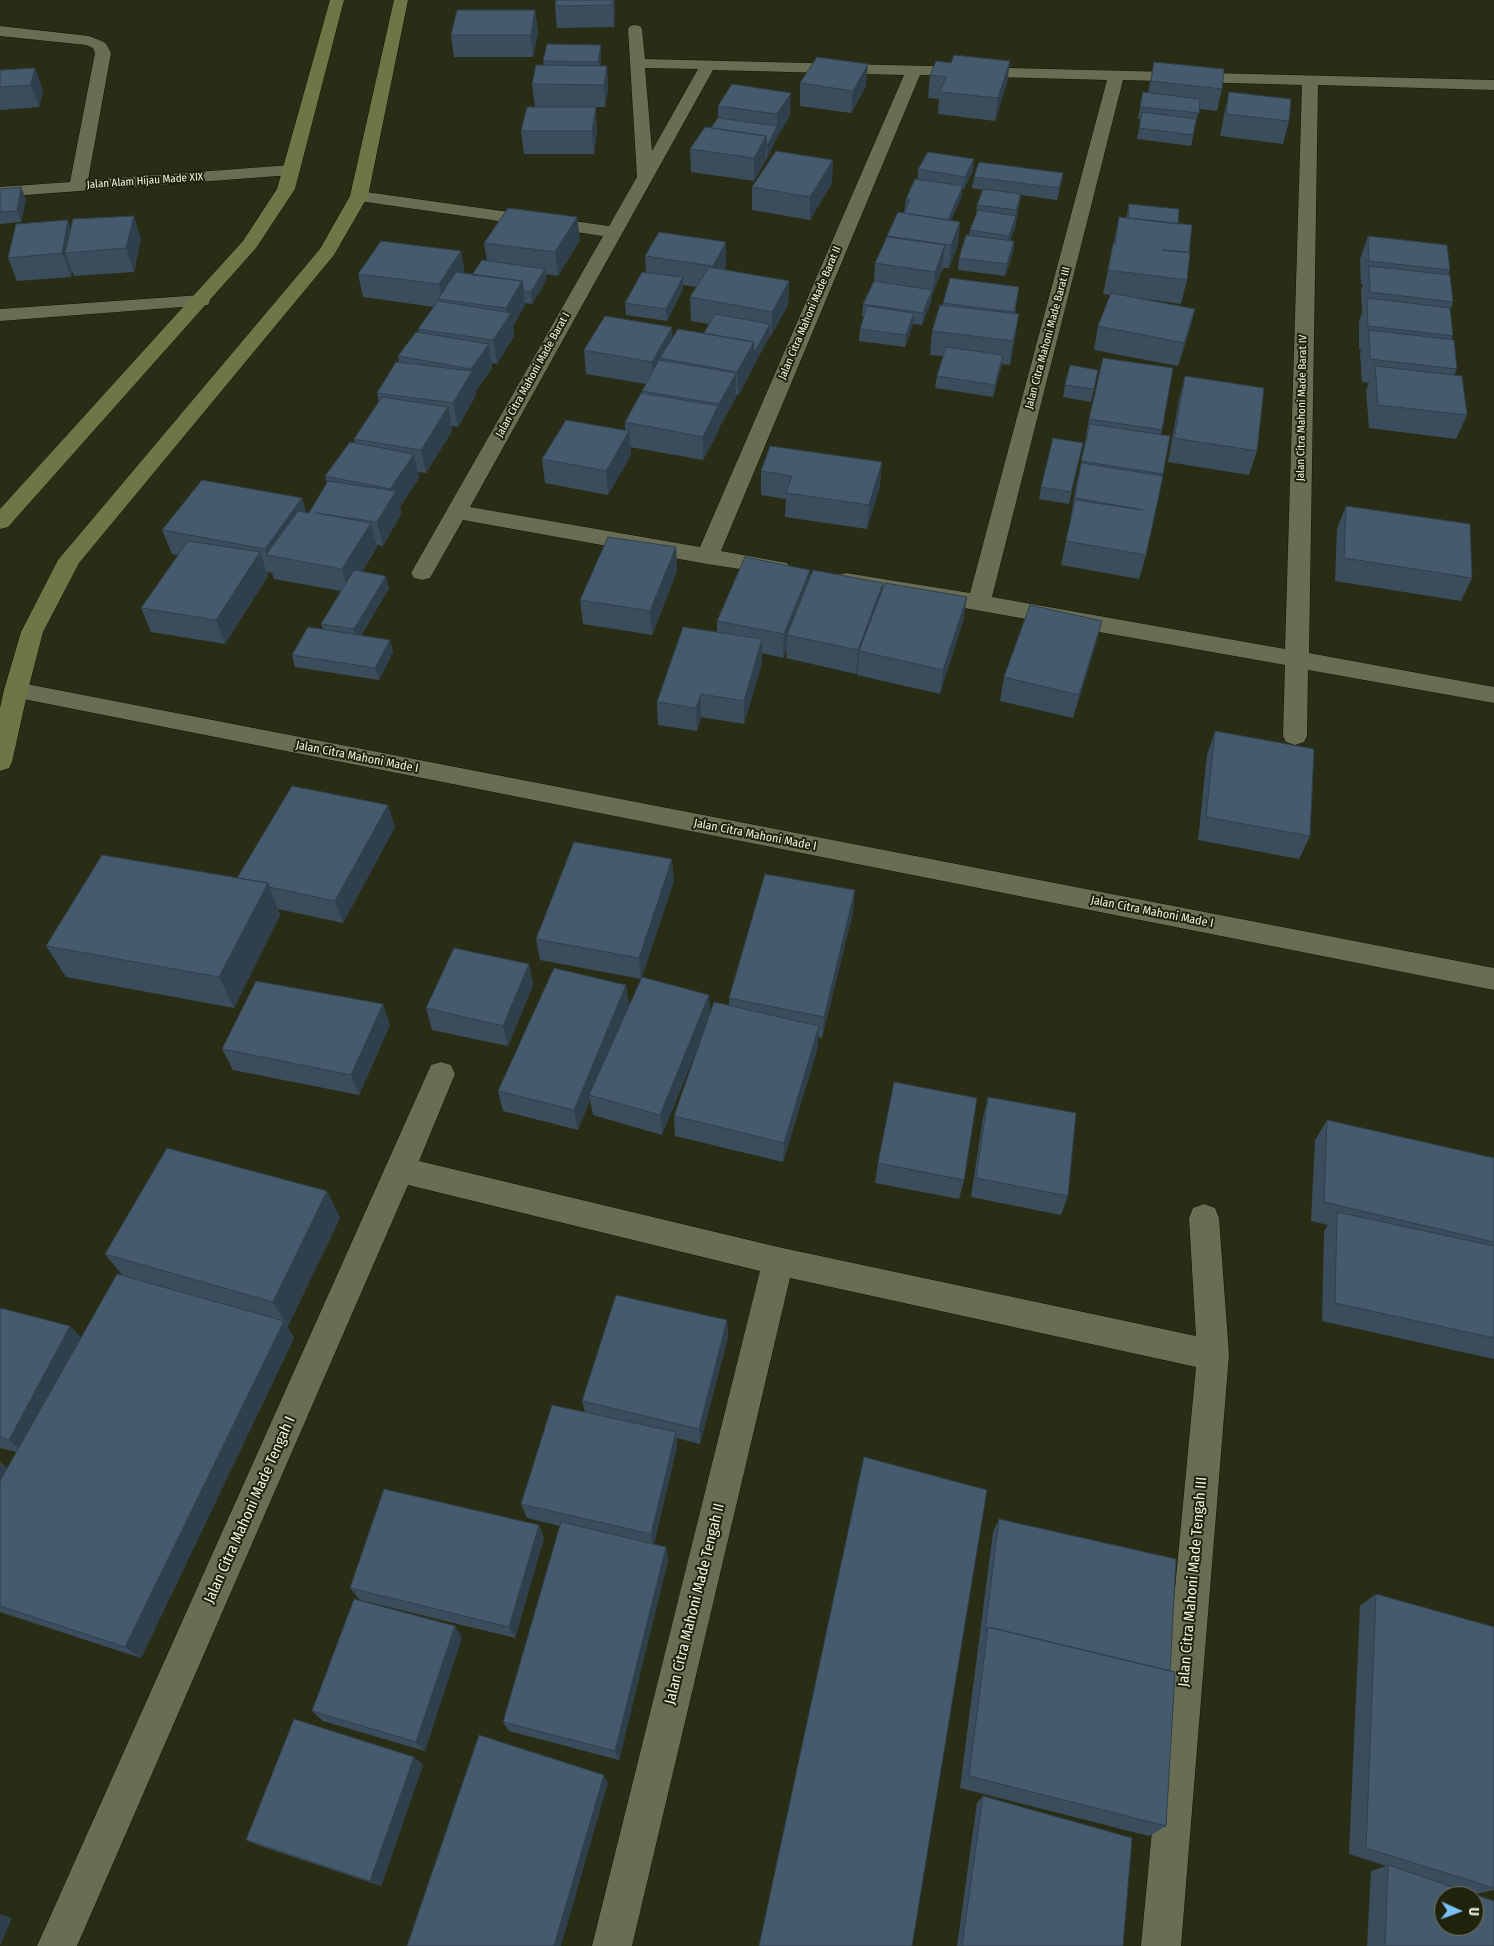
<!DOCTYPE html>
<html>
<head>
<meta charset="utf-8">
<style>
  body { margin:0 }
  #map { position:relative; width:1494px; height:1946px; overflow:hidden; background:#292d16; font-family:"Fira Sans Condensed",sans-serif }
  canvas { display:block }
  .north { position:absolute; left:1434px; top:1886px; width:50px; height:50px; box-sizing:border-box; background:#20230c; border:1px solid #747763; border-radius:50%; rotate:92deg; font-size:14px; font-weight:700; line-height:20px; text-align:center; color:#f1f4e5 }
  .north::after { content:''; display:block; margin:auto; width:18px; height:22px; background:#79bff8; clip-path:polygon(50% 0,100% 100%,50% 72%,0 100%) }
</style>
</head>
<body>
<div id="map">
<canvas width="1494" height="1946"></canvas>
<div class="north">U</div>
</div>
<script>
const ctx = document.querySelector('canvas').getContext('2d');
ctx.lineJoin = 'round';
function shape(rows) {
  const path = new Path2D();
  for (const r of rows) {
    path.moveTo(r[0], r[1]);
    for (let i = 2; i < r.length; i += 2) path.lineTo(r[i], r[i + 1]);
  }
  return path;
}
function stroke(path, color, width, dash) {
  ctx.strokeStyle = color;
  ctx.lineWidth = width;
  ctx.lineCap = dash ? 'butt' : 'round';
  ctx.setLineDash(dash || []);
  ctx.stroke(path);
}
function fill(path, color) {
  ctx.fillStyle = color;
  ctx.fill(path, 'evenodd');
}
function drawText(font, color, halo, rows, align = 'center') {
  ctx.font = font + ' "Fira Sans Condensed",sans-serif';
  ctx.lineWidth = 4;
  ctx.setLineDash([]);
  ctx.textBaseline = 'middle';
  ctx.strokeStyle = halo;
  ctx.fillStyle = color;
  for (const [text, x, y, turn = 0] of rows) {
    ctx.save();
    ctx.translate(x, y);
    ctx.rotate((+turn || 0) * Math.PI / 180);
    ctx.textAlign = isNaN(turn) ? turn : align;
    if (halo) ctx.strokeText(text, 0, 0);
    ctx.fillText(text, 0, 0);
    ctx.restore();
  }
}
const street = shape([
  [635,25,640,26,642,29,645,59,1494,80,1494,90,1318,85,1309,653,1494,687,1494,703,1308,670,1307,736,1304,742,1295,745,1286,742,1283,736,1285,665,846,587,838,585,835,580,838,575,846,573,970,593,1107,80,920,75,721,551,787,563,790,568,787,573,779,575,707,564,463,520,430,578,422,580,414,578,411,573,603,236,359,201,353,200,350,196,353,192,359,191,609,226,637,177,628,29,630,26,635,25],
  [645,68,698,69,652,151,645,68],
  [713,70,904,75,700,547,470,507,713,70],
  [1123,80,1302,85,1285,649,992,597,1123,80],
  [0,26,89,36,104,42,107,45,111,53,88,180,291,165,297,166,299,170,297,174,291,175,0,197,0,187,70,182,95,53,93,48,86,45,0,36,0,26],
  [201,295,208,297,210,301,208,305,0,321,0,309,201,295],
  [16,682,1494,968,1494,990,8,696,4,690,8,684,16,682],
  [441,1062,451,1065,455,1074,419,1161,778,1247,1196,1336,1189,1218,1193,1208,1204,1204,1215,1208,1219,1218,1229,1355,1181,1946,1141,1946,1196,1367,790,1278,632,1946,592,1946,760,1271,408,1185,77,1946,37,1946,427,1074,431,1065,441,1062]
]);
const secondary = shape([
  [330,0,344,0,295,189,256,248,8,527,0,529,0,509,243,241,277,189,330,0],
  [394,0,408,0,368,196,334,255,79,563,43,632,28,690,12,762,9,768,0,771,0,708,4,690,21,632,58,560,320,249,350,196,394,0]
]);
stroke(street, '#121501', 1);
stroke(secondary, '#121501', 1);
fill(street, '#686d53');
fill(secondary, '#6e7648');
fill(shape([
  [556,0,615,0,614,27,557,28,555,6],
  [535,10,538,32,533,57,454,57,451,35],
  [601,56,600,66,607,66,608,88,605,107,535,107,532,84,544,65,543,61],
  [1010,61,1007,83,995,121,938,114,939,99,928,98,930,75,951,63],
  [1154,62,1222,89,1217,111,1199,109,1191,146,1137,139,1141,119,1138,119,1143,92,1148,93],
  [0,70,43,90,39,107,0,110],
  [800,83,866,86,851,113,800,106],
  [1229,92,1289,121,1283,144,1220,136,1224,115],
  [718,106,790,116,777,137,767,158,754,181,691,172,690,149,711,128,718,118],
  [597,130,594,154,524,154,521,131],
  [918,169,973,171,964,189,962,188,961,198,951,220,960,222,958,245,949,268,943,268,932,295,931,302,922,325,913,324,905,347,859,341,860,329,864,316,862,316,863,304,874,281,875,263,887,236,904,213,906,199,918,180],
  [1063,173,1061,185,1057,200,1021,195,1015,228,1010,241,1014,241,1013,253,1005,276,958,270,959,258,969,235,970,230,976,216,977,205,983,190,972,188,974,177],
  [832,183,810,220,752,210,752,187],
  [0,189,26,199,21,222,0,224],
  [1129,204,1178,224,1192,225,1187,280,1181,304,1139,298,1195,309,1189,332,1178,366,1094,350,1098,326,1111,295,1103,294,1119,217,1126,218],
  [577,217,580,240,558,276,546,274,546,281,532,304,525,303,525,305,513,326,514,336,497,364,492,363,492,368,475,392,476,395,458,427,451,426,452,431,426,473,418,472,419,478,400,507,401,514,383,546,377,545,377,547,362,572,389,588,361,636,390,640,393,652,379,680,295,667,292,655,323,630,321,624,341,591,274,579,272,573,267,572,268,576,225,644,151,632,141,608,178,555,172,554,162,530,306,512,309,513,327,484,325,476,355,443,354,439,379,402,377,393,399,362,398,356,419,332,418,329,434,307,363,297,358,274,461,251,464,274,472,275,487,261,484,243],
  [71,228,141,239,134,272,74,276,72,271,71,277,17,281,8,258],
  [1368,236,1450,270,1448,275,1453,302,1450,310,1453,336,1451,340,1457,369,1454,375,1467,415,1456,439,1369,428,1366,390,1369,383,1362,382,1360,353,1361,350,1359,349,1359,322,1362,312,1361,289,1363,285,1361,284,1360,259],
  [645,256,726,265,724,270,789,281,788,305,771,335,770,335,738,396,736,395,736,397,719,428,718,428,719,430,703,460,630,447,631,455,608,495,545,483,542,459,625,430,625,422,642,393,642,391,646,384,586,374,584,350,673,337,704,333,709,324,691,321,690,297,697,287,683,285,683,289,667,321,626,315,625,303,646,272],
  [1019,287,1015,314,1019,314,1010,365,1002,364,993,397,935,388,937,376,943,356,930,355,932,331,943,303],
  [1098,370,1091,402,1063,397,1065,385],
  [1185,376,1257,451,1249,475,1168,462,1179,400],
  [1089,419,1162,430,1161,435,1170,436,1146,555,1139,579,1061,565,1070,522,1076,485,1086,443,1085,443],
  [1083,443,1069,504,1039,499,1041,487],
  [761,471,880,486,867,529,785,517,786,499,761,495],
  [1346,506,1472,578,1461,601,1335,581,1337,529],
  [676,547,677,571,652,635,583,624,580,600],
  [810,570,810,579,883,583,882,592,967,597,963,621,940,694,857,675,858,668,856,674,786,658,787,649,783,658,762,653,762,663,744,724,701,717,697,731,658,725,657,702,717,633,717,621],
  [1096,644,1073,718,1000,701,1004,677],
  [1215,731,1310,836,1299,859,1198,840,1207,755],
  [395,827,343,923,278,909,280,915,234,1008,66,977,46,946,237,878],
  [674,881,641,979,540,960,536,939],
  [853,912,822,1038,818,1037,818,1047,783,1162,675,1136,674,1116,700,1042,662,1135,593,1115,590,1100,578,1130,503,1111,498,1091,626,985,629,1006,709,995,710,1013,729,1006,729,998],
  [529,964,533,985,508,1046,432,1030,426,1008],
  [383,1004,390,1025,359,1095,233,1070,222,1049],
  [988,1097,1068,1196,1061,1215,971,1197,983,1117],
  [1327,1120,1494,1158,1494,1359,1322,1321,1324,1231,1328,1225,1311,1221,1315,1140],
  [878,1163,964,1180,959,1199,875,1183],
  [327,1191,340,1218,288,1326,287,1326,294,1338,141,1658,0,1612,0,1462,7,1468,17,1452,0,1448,0,1308,70,1326,81,1338,123,1276,105,1254],
  [727,1320,728,1337,700,1444,677,1438,677,1447,654,1544,666,1547,668,1560,619,1760,509,1731,503,1722,560,1526,527,1518,521,1504,585,1412,582,1401],
  [999,1519,1170,1671,1166,1826,1149,1836,960,1788,993,1532],
  [544,1538,515,1638,360,1600,350,1588],
  [1376,1594,1494,1627,1494,1890,1476,1894,1448,1885,1494,1946,1367,1946,1371,1871,1386,1866,1349,1854,1360,1606],
  [462,1637,425,1751,323,1721,312,1711],
  [414,1757,423,1765,381,1886,260,1846,246,1840],
  [983,1796,1123,1946,957,1946,977,1803]
]), '#3b4d5d');
fill(shape([
  [613,0,615,0,615,5,614,27],
  [535,10,538,32,533,57,531,35],
  [601,45,601,56,598,73,598,62],
  [1010,61,1007,83,995,121,998,98],
  [868,64,866,86,851,113,853,91],
  [607,66,608,88,605,107,604,85],
  [35,68,43,90,39,107,31,85],
  [791,93,790,116,777,137,777,114],
  [596,107,597,130,594,154,592,131],
  [777,126,777,137,767,158,767,146],
  [766,136,766,158,754,181,754,158],
  [974,159,973,171,964,189,965,177],
  [833,160,832,183,810,220,810,197],
  [1063,173,1061,185,1057,200,1059,188],
  [963,186,961,198,942,241,943,229],
  [21,187,26,199,21,222,17,211],
  [1021,194,1015,228,1007,248,1009,236,1015,219,1016,210],
  [134,216,141,239,134,272,126,248],
  [577,217,580,240,558,276,555,252],
  [68,220,76,243,65,253,72,271,71,277,62,253],
  [960,222,958,245,949,268,951,245],
  [1014,241,1013,253,1005,276,1007,264],
  [726,242,726,265,713,289,713,266],
  [945,245,942,269,932,295,935,272],
  [461,251,465,274,442,299,439,284],
  [545,269,546,281,532,304,531,292],
  [683,277,683,289,667,321,666,309],
  [522,281,525,305,513,326,514,336,497,364,493,340,508,318,506,308],
  [789,281,788,305,771,335,772,312],
  [932,290,931,302,922,325,923,313],
  [1195,309,1189,332,1178,366,1184,343],
  [914,313,913,325,905,347,906,335],
  [1019,314,1015,338,1010,365,1013,341],
  [770,324,770,336,754,365,754,353],
  [672,327,673,350,660,358,661,372,654,386,652,362],
  [754,342,754,366,738,396,737,372],
  [489,344,492,368,475,392,476,395,458,427,453,403,472,372,471,369],
  [1003,355,1001,367,993,397,995,385],
  [736,373,736,397,719,428,719,404],
  [718,406,719,430,703,460,703,437],
  [448,407,452,431,426,473,421,450],
  [629,431,631,455,608,495,606,471],
  [414,454,419,478,400,507,401,514,383,546,377,522,392,497,390,489],
  [882,462,880,486,867,529,869,505],
  [302,498,309,522,267,555,265,549],
  [371,523,377,547,348,593,342,569],
  [676,547,677,571,652,635,650,611],
  [260,552,268,576,225,644,216,620],
  [810,570,809,594,787,635,787,649,783,658,784,634],
  [386,576,389,588,357,642,354,629],
  [883,583,881,607,859,651,858,668,856,674,858,650],
  [967,597,963,621,940,694,943,670],
  [1102,621,1096,644,1073,718,1079,695],
  [762,639,762,663,744,724,744,701],
  [390,640,393,652,379,680,375,668],
  [701,694,701,717,697,731,696,708],
  [388,805,395,827,343,923,335,901],
  [672,859,674,881,641,979,639,958],
  [268,883,280,915,234,1008,219,977],
  [855,890,853,912,822,1038,824,1017],
  [529,964,533,985,508,1046,503,1026],
  [626,985,629,1006,589,1095,590,1100,578,1130,574,1110],
  [709,995,710,1017,662,1135,660,1115],
  [383,1004,390,1025,359,1095,351,1075],
  [819,1026,818,1047,783,1162,784,1143],
  [327,1191,340,1218,288,1326,273,1302],
  [727,1320,728,1337,700,1444,699,1429],
  [284,1321,294,1338,141,1658,125,1647],
  [70,1326,85,1343,26,1454,9,1440],
  [676,1432,677,1447,653,1547,651,1534],
  [0,1462,12,1472,0,1499],
  [539,1525,544,1538,515,1638,509,1627],
  [666,1547,668,1560,619,1760,615,1751],
  [455,1626,462,1637,425,1751,416,1742],
  [414,1757,423,1765,381,1886,370,1881],
  [604,1775,608,1783,561,1946,554,1946],
  [0,1914,12,1918,0,1946]
]), '#303f4c');
const building = shape([
  [556,0,613,0,613,5,555,6,556,0],
  [457,10,535,10,531,35,451,35,457,10],
  [547,44,601,45,598,62,543,61,547,44],
  [954,55,1010,61,998,98,940,92,946,77,930,75,936,61,951,63,954,55],
  [817,57,868,64,853,91,800,83,817,57],
  [1154,62,1224,69,1222,89,1151,81,1154,62],
  [536,65,607,66,604,85,532,84,536,65],
  [35,68,31,85,0,87,0,70,35,68],
  [732,84,791,93,777,114,718,106,732,84],
  [1143,92,1200,99,1199,113,1140,107,1143,92],
  [1229,92,1291,99,1289,121,1226,114,1229,92],
  [527,107,596,107,592,131,521,131,527,107],
  [1142,112,1196,119,1193,135,1139,128,1142,112],
  [718,118,777,126,767,146,766,136,711,128,718,118],
  [705,127,766,136,754,158,690,149,705,127],
  [776,151,833,160,810,197,752,187,776,151],
  [928,152,974,159,965,177,918,169,928,152],
  [979,162,1063,173,1059,188,974,177,979,162],
  [915,179,963,186,948,220,904,213,910,199,906,199,915,179],
  [21,187,17,211,0,212,0,189,21,187],
  [983,189,1021,194,1016,210,977,205,983,189],
  [1129,204,1179,209,1178,224,1128,218,1129,204],
  [508,208,577,217,555,252,484,243,508,208],
  [978,210,1016,216,1009,236,970,230,978,210],
  [898,212,960,222,951,245,887,236,898,212],
  [134,216,126,248,65,253,73,219,134,216],
  [1119,217,1192,225,1189,252,1162,250,1190,253,1187,280,1108,270,1113,244,1115,244,1119,217],
  [68,220,62,253,8,258,16,224,68,220],
  [659,232,726,242,713,266,645,256,659,232],
  [966,235,1014,241,1007,264,959,258,966,235],
  [1368,236,1447,245,1450,270,1369,261,1368,236],
  [887,237,945,245,935,272,875,263,887,237],
  [381,241,461,251,439,284,358,274,381,241],
  [482,260,545,269,531,292,524,291,522,281,472,275,482,260],
  [1369,266,1450,275,1453,302,1370,292,1369,266],
  [709,267,789,281,772,312,690,297,709,267],
  [456,272,522,281,506,308,438,299,456,272],
  [642,272,683,277,666,309,625,303,642,272],
  [950,278,1019,287,1014,312,943,303,950,278],
  [874,281,932,290,923,313,863,304,874,281],
  [1111,293,1195,309,1184,343,1098,326,1111,293],
  [1367,298,1450,308,1453,336,1368,326,1367,298],
  [438,301,511,313,493,340,418,329,438,301],
  [940,305,1019,314,1013,341,932,331,940,305],
  [867,306,914,313,906,335,860,329,867,306],
  [715,314,770,324,754,353,754,342,704,333,715,314],
  [605,316,672,327,652,362,584,350,605,316],
  [678,329,754,342,737,372,660,358,678,329],
  [1369,330,1454,340,1457,369,1370,359,1369,330],
  [416,332,489,344,471,369,398,356,416,332],
  [946,347,1003,355,995,385,937,376,946,347],
  [1103,358,1173,368,1162,430,1089,419,1103,358],
  [659,360,736,373,719,404,642,391,659,360],
  [396,362,472,371,453,403,377,393,396,362],
  [1070,365,1098,370,1094,389,1065,385,1070,365],
  [1375,366,1462,376,1467,415,1378,405,1375,366],
  [1185,376,1264,388,1257,451,1174,438,1185,376],
  [641,393,718,406,703,437,625,422,641,393],
  [382,397,448,407,421,450,354,439,382,397],
  [566,420,629,431,606,471,542,459,566,420],
  [1090,424,1170,436,1163,474,1081,461,1090,424],
  [1053,438,1083,443,1071,492,1041,487,1053,438],
  [350,442,414,454,390,489,325,476,350,442],
  [770,446,882,462,869,505,786,493,792,476,761,471,770,446],
  [1081,463,1163,476,1146,555,1066,541,1075,500,1143,510,1075,498,1081,463],
  [202,480,302,498,265,549,162,530,202,480],
  [328,481,396,491,377,522,316,513,371,523,342,569,266,555,298,511,309,513,328,481],
  [1346,506,1470,524,1472,578,1344,558,1346,506],
  [608,537,676,547,650,611,580,600,608,537],
  [188,541,260,552,216,620,141,608,188,541],
  [745,557,810,570,784,634,717,621,745,557],
  [354,570,386,576,354,629,321,624,354,570],
  [813,570,883,583,858,650,787,635,813,570],
  [885,583,967,597,943,670,859,651,885,583],
  [1030,605,1102,621,1079,695,1004,677,1030,605],
  [308,627,390,640,375,668,292,655,308,627],
  [683,627,762,639,744,701,701,694,696,708,657,702,683,627],
  [1215,731,1314,749,1310,836,1206,817,1215,731],
  [292,786,388,805,335,901,269,887,268,883,237,878,292,786],
  [574,842,672,859,639,958,536,939,574,842],
  [102,855,268,883,219,977,46,946,102,855],
  [765,874,855,890,824,1017,729,998,765,874],
  [454,948,529,964,503,1026,426,1008,454,948],
  [554,968,626,985,574,1110,498,1091,554,968],
  [642,977,709,995,660,1115,589,1095,642,977],
  [256,981,383,1004,351,1075,222,1049,256,981],
  [714,1002,819,1026,784,1143,674,1116,714,1002],
  [894,1082,977,1098,964,1180,878,1163,894,1082],
  [988,1097,1076,1113,1068,1196,976,1178,988,1097],
  [1327,1120,1494,1158,1494,1242,1324,1202,1327,1120],
  [167,1148,327,1191,273,1302,105,1254,167,1148],
  [1337,1212,1494,1246,1494,1338,1335,1303,1337,1212],
  [117,1274,284,1321,125,1647,0,1606,0,1481,117,1274],
  [616,1295,727,1320,699,1429,582,1401,616,1295],
  [0,1308,70,1326,9,1440,0,1437,0,1308],
  [552,1405,676,1432,651,1534,521,1504,552,1405],
  [864,1457,987,1490,912,1946,759,1946,864,1457],
  [384,1489,539,1525,509,1627,350,1588,384,1489],
  [999,1519,1176,1559,1170,1671,988,1627,985,1632,999,1519],
  [561,1522,666,1547,615,1751,503,1722,561,1522],
  [1376,1594,1494,1627,1494,1888,1366,1848,1376,1594],
  [354,1599,455,1626,416,1742,312,1711,354,1599],
  [988,1627,1175,1672,1166,1826,969,1776,988,1627],
  [294,1719,414,1757,370,1881,246,1840,294,1719],
  [479,1735,604,1775,554,1946,407,1946,479,1735],
  [983,1796,1132,1838,1123,1946,962,1946,983,1796],
  [1388,1865,1494,1901,1494,1946,1385,1946,1388,1865],
  [1444,1896,1474,1896,1474,1926,1444,1926,1444,1896]
]);
fill(building, '#455a6c');
stroke(building, '#303f4c', 1);
drawText('11px', '#f1f4e5', '#20230c', [
  ["Jalan Alam Hijau Made XIX",145,181,-4],
  ["Jalan Citra Mahoni Made Barat II",810,313,-67],
  ["Jalan Citra Mahoni Made Barat III",1048,338,-75],
  ["Jalan Citra Mahoni Made Barat I",533,375,-61],
  ["Jalan Citra Mahoni Made Barat IV",1302,408,-89]
]);
drawText('12px', '#f1f4e5', '#20230c', [
  ["Jalan Citra Mahoni Made I",357,757,11],
  ["Jalan Citra Mahoni Made I",755,835,11],
  ["Jalan Citra Mahoni Made I",1152,912,11]
]);
drawText('15px', '#f1f4e5', '#20230c', [
  ["Jalan Citra Mahoni Made Tengah I",250,1510,-66],
  ["Jalan Citra Mahoni Made Tengah III",1193,1582,-85],
  ["Jalan Citra Mahoni Made Tengah II",695,1604,-76]
]);
</script>
</body>
</html>
